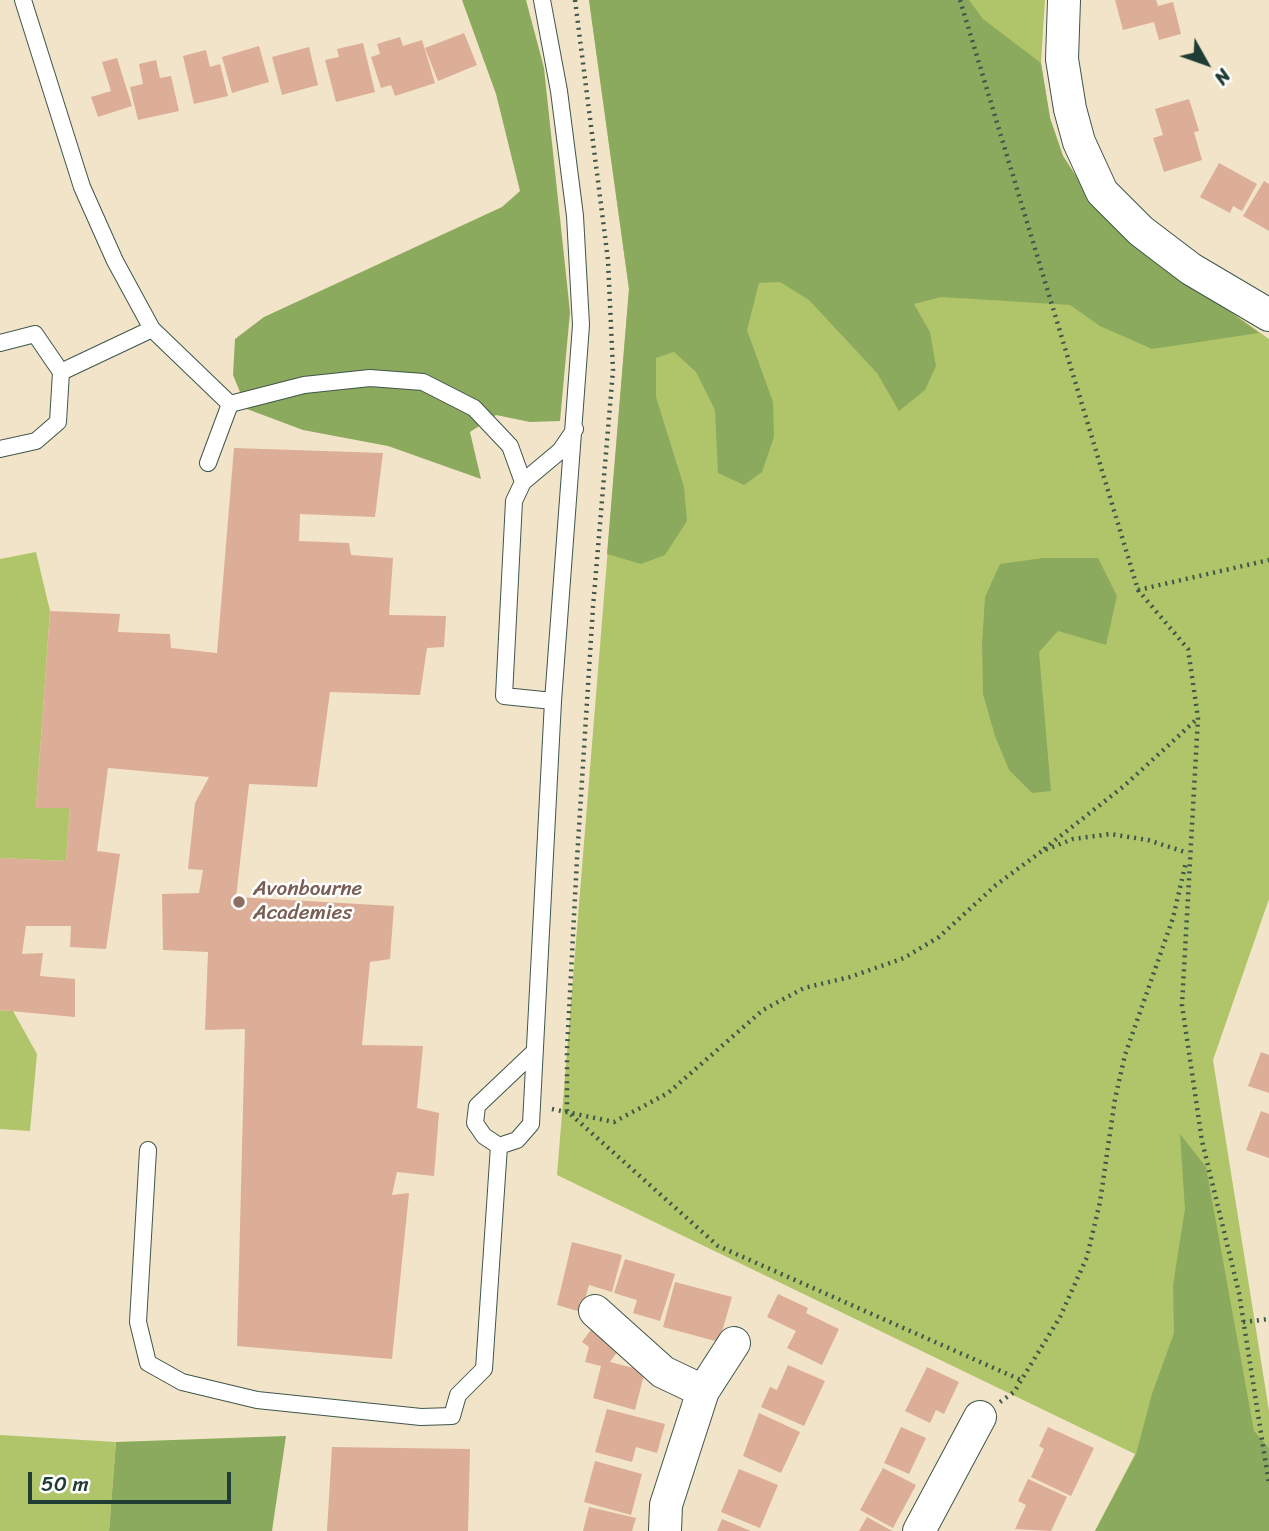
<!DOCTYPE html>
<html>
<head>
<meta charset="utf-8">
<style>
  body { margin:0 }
  #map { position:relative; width:1269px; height:1531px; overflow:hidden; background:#f2e4c8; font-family:Sriracha,sans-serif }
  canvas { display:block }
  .north { position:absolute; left:1171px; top:28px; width:70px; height:70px; -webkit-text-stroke:5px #fff; paint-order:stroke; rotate:130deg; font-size:19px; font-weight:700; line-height:28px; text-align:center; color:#1f3d34 }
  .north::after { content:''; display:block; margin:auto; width:24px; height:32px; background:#1f3d34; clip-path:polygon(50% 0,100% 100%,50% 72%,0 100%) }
  .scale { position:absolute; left:28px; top:1472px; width:203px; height:32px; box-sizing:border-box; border:4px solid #1f3d34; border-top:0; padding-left:9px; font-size:21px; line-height:24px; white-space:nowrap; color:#1f3d34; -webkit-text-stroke:5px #fff; paint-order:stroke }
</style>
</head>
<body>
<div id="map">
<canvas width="1269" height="1531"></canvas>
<div class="north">N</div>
<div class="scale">50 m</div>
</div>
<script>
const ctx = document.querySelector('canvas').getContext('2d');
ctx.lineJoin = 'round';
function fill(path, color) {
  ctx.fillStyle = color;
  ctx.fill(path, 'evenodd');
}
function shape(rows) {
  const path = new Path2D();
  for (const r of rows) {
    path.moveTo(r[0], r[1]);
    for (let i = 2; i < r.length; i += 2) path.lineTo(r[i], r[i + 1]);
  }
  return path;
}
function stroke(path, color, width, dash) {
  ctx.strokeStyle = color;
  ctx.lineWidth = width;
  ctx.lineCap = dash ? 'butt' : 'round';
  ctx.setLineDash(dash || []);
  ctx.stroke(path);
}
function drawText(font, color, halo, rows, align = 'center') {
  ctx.font = font + ' Sriracha,sans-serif';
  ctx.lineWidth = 5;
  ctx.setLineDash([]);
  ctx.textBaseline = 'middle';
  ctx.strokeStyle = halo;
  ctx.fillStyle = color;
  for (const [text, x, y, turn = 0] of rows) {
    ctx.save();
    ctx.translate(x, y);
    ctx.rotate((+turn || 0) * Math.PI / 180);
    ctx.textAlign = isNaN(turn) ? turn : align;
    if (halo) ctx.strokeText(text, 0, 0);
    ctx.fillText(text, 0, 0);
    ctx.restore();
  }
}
fill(shape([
  [589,0,1045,0,1041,63,1050,118,1063,156,1091,199,1120,232,1269,339,1269,899,1213,1060,1269,1411,1269,1531,1095,1531,1135,1454,557,1175,629,289],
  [36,552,50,611,36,808,70,808,66,861,0,858,0,559],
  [0,1010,13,1011,37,1054,30,1131,0,1129],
  [0,1435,116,1442,109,1531,0,1531]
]), '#b0c569');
fill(shape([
  [462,0,526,0,544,68,570,312,560,421,530,422,496,415,470,432,481,479,388,446,303,430,247,409,233,375,235,339,264,317,502,207,520,191,496,94],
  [589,0,969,0,983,19,1041,63,1050,118,1063,156,1091,199,1120,232,1259,333,1152,349,1100,326,1070,305,941,297,914,304,930,332,936,366,925,390,899,411,877,373,809,300,780,282,759,283,747,330,773,402,774,437,762,472,744,485,718,473,715,410,696,372,674,352,656,358,656,397,684,487,687,521,665,555,641,564,607,554,629,289],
  [1043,558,1098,558,1117,596,1106,645,1058,631,1039,652,1051,791,1032,793,1009,770,995,736,983,694,982,644,985,597,1000,564],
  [1180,1134,1206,1167,1254,1431,1269,1448,1269,1531,1095,1531,1136,1454,1152,1394,1174,1333,1173,1285,1185,1209],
  [286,1436,272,1531,109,1531,116,1442]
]), '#8caa5d');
fill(shape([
  [1115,0,1156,0,1158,6,1173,2,1181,34,1159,40,1154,22,1123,30],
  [464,33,477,65,438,81,425,48],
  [400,37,403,46,422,40,435,83,395,96,391,85,381,88,371,57,380,54,377,44],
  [363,43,375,92,336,102,325,60,339,57,337,49],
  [259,46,269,82,232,93,222,57],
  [309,47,318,85,282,95,272,57],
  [206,50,210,67,220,64,228,96,194,104,183,56],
  [117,58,132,106,98,117,91,97,111,91,102,62],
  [156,60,160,78,171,76,179,111,138,120,130,87,143,84,139,64],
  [1189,99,1199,131,1194,132,1202,160,1164,172,1153,138,1163,135,1155,109],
  [1219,163,1257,184,1242,211,1233,206,1230,213,1200,197],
  [1264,181,1269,184,1269,231,1243,216],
  [234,448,383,453,375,517,300,514,299,541,349,543,351,555,393,558,389,615,446,616,444,647,427,648,420,695,330,692,317,787,249,784,236,897,394,906,390,959,370,962,362,1045,423,1046,417,1108,439,1113,434,1176,397,1172,392,1195,409,1193,392,1359,237,1346,245,1029,205,1030,208,952,163,950,162,894,199,893,203,870,188,869,195,803,209,777,108,768,97,851,120,854,106,949,70,947,71,926,26,926,22,954,43,953,40,976,75,979,75,1017,0,1010,0,858,66,861,70,808,36,808,50,611,120,614,118,632,170,634,171,648,217,653],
  [1261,1052,1269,1055,1269,1093,1248,1086],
  [1261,1111,1269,1114,1269,1158,1246,1150],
  [572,1242,622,1255,612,1292,589,1285,581,1312,557,1305],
  [625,1259,675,1274,660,1321,633,1313,637,1300,614,1293],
  [675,1282,732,1297,719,1342,663,1327],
  [778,1294,808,1308,806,1313,839,1329,822,1365,787,1348,796,1331,767,1317],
  [598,1320,626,1340,610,1362,645,1371,635,1410,593,1398,601,1366,585,1362,589,1347,582,1342],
  [788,1365,825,1381,804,1426,761,1407,770,1387,777,1390],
  [927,1367,959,1382,944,1414,936,1410,930,1423,905,1411],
  [607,1409,665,1424,657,1453,636,1447,632,1462,595,1452],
  [759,1413,800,1432,781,1473,743,1456],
  [901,1427,926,1438,909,1474,884,1463],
  [1048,1427,1094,1448,1071,1496,1031,1477,1044,1449,1039,1446],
  [332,1447,470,1449,468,1531,327,1531],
  [595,1461,642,1474,631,1515,584,1502],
  [883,1468,916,1485,893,1528,860,1510],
  [739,1469,778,1485,760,1528,721,1512],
  [1028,1479,1067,1497,1051,1531,1015,1529,1026,1505,1018,1501],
  [589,1507,636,1518,632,1531,583,1531],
  [867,1517,892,1531,859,1531],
  [722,1519,751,1531,717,1531]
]), '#dcad97');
const lane = shape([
  [23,0,82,187,115,261,152,329,230,404],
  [0,343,35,334,61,372,58,422,36,441,0,449],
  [61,372,152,329],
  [208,463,230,404,304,385,370,378,423,382,474,408,510,446,523,482],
  [553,701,504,696,514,501,523,482,560,451,575,429],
  [534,1052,477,1106,475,1123,484,1136,499,1146,517,1140,531,1124,553,701,581,325,575,216,559,91,542,0],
  [148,1150,138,1322,148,1363,182,1382,257,1400,421,1417,452,1416,458,1395,484,1369,499,1146]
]);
const street = shape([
  [1064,0,1062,59,1070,109,1079,142,1102,192,1141,231,1162,247,1191,269,1269,315],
  [595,1311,663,1372,703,1391],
  [665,1531,666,1505,703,1391,734,1343],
  [919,1531,980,1417]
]);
stroke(lane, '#3f564a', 18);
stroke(street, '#3f564a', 34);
stroke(shape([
  [575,0,608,260,613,370,593,607,577,859,567,1050,567,1111,718,1246,1021,1380],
  [960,0,1138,590,1188,649,1198,718,1182,1005,1202,1141,1239,1293,1269,1484],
  [1138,590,1269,560],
  [1044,849,1124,786,1197,719],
  [552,1109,614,1122,668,1093,763,1010,804,988,850,977,904,958,939,937,996,885,1042,851,1073,839,1110,834,1148,840,1188,853],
  [1243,1322,1269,1319],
  [1000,1402,1014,1392,1060,1317,1087,1257,1100,1202,1115,1099,1125,1055,1173,918,1186,862]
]), '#3f564a', 4.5, [2, 5]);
stroke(lane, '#fff', 16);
stroke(street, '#fff', 32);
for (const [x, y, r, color] of [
  [239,902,7,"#8d6e63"]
]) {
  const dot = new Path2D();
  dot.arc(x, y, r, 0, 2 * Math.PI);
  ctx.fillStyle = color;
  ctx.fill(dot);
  stroke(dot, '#fff', 2.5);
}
drawText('21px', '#785e54', '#fff', [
  ["Avonbourne",253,890],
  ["Academies",253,914]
], 'left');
</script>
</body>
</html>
